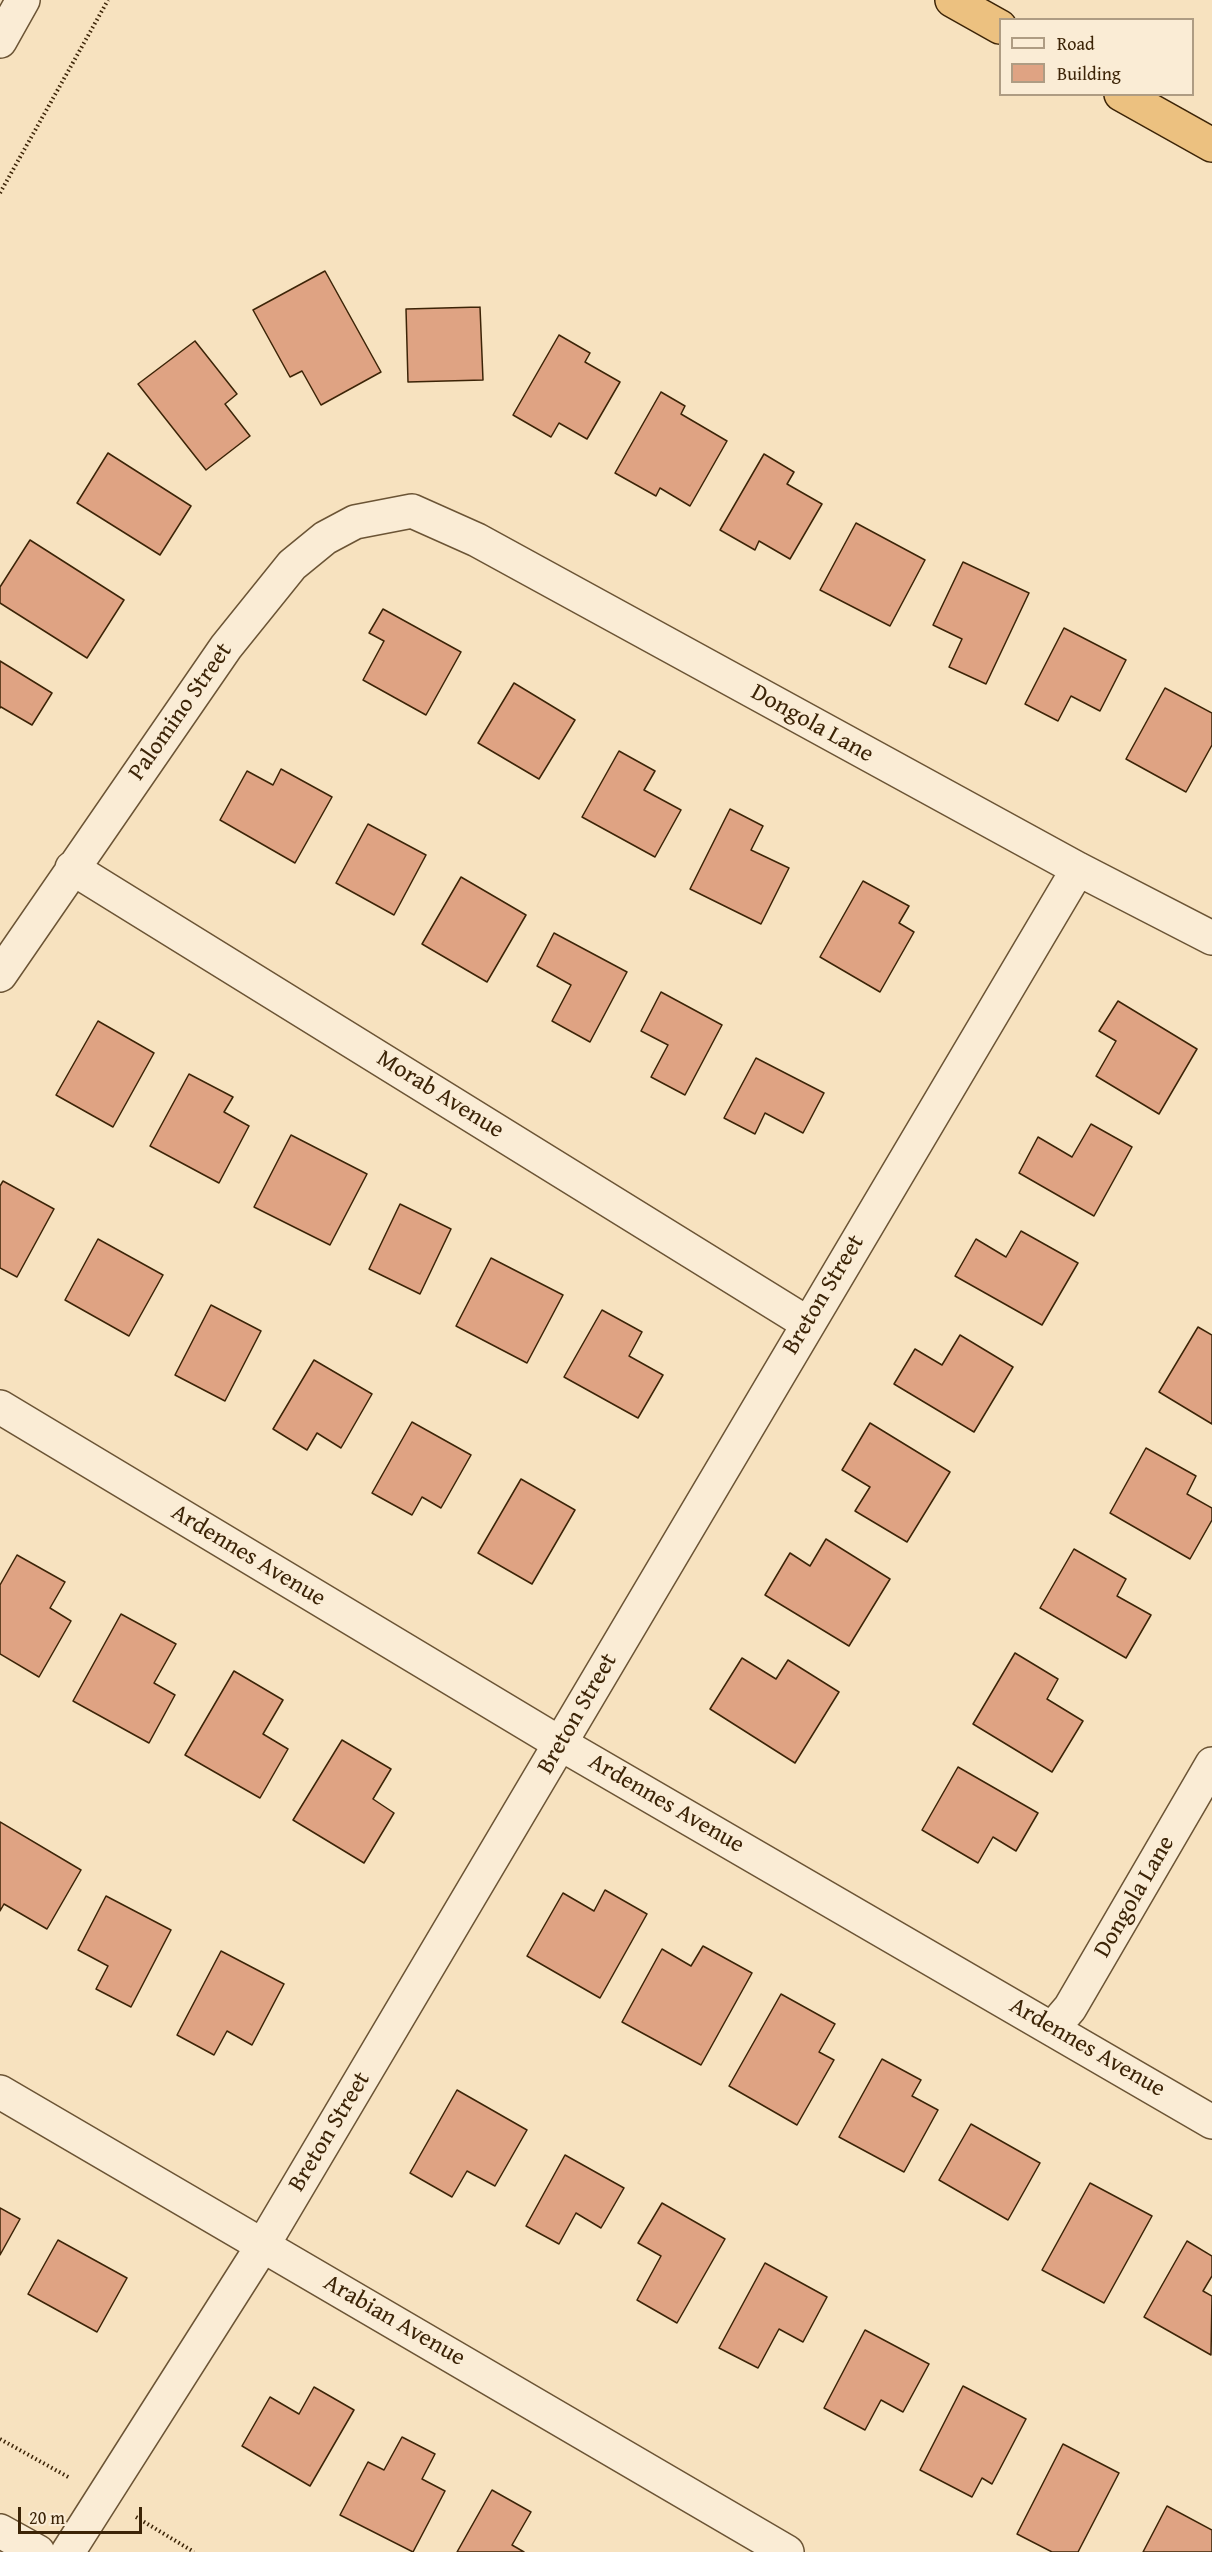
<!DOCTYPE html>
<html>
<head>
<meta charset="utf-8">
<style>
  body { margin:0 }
  #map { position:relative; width:1212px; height:2552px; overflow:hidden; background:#f7e2bf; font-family:"Gentium Book Plus",serif }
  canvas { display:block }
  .legend { position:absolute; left:999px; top:18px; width:195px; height:78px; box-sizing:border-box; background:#faecd5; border:2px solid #ae9c83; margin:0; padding:8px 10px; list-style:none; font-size:18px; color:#3c2407 }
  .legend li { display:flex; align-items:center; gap:12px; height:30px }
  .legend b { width:30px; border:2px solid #ae9c83 }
  .scale { position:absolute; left:18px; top:2507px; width:124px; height:27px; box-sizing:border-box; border:3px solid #3c2407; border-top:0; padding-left:8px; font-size:18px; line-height:21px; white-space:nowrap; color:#3c2407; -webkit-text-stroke:4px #faecd5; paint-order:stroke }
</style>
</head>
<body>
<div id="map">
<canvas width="1212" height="2552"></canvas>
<ul class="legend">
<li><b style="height:8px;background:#faecd5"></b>Road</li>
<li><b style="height:16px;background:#dfa383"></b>Building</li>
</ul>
<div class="scale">20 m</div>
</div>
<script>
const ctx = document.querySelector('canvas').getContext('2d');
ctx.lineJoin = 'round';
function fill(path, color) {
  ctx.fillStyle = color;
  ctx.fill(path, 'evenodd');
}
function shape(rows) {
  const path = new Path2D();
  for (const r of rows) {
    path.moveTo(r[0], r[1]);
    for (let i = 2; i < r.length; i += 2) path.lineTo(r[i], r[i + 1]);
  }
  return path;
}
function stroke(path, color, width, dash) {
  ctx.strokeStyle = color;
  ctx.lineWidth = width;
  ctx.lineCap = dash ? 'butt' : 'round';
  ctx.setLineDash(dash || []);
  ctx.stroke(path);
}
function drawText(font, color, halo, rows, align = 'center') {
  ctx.font = font + ' "Gentium Book Plus",serif';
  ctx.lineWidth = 4.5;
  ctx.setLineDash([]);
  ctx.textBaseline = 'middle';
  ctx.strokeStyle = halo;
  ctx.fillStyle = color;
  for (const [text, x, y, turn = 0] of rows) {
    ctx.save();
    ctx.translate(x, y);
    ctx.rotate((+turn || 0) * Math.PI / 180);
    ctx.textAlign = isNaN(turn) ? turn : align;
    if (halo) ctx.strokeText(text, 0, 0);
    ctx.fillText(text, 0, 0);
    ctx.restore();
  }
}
const building = shape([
  [325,271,381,372,321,405,302,371,290,377,253,310,325,271],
  [480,307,483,380,408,382,406,309,480,307],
  [559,335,590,353,585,362,620,382,587,439,559,423,551,437,513,415,559,335],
  [195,341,237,394,225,404,250,436,206,470,138,384,195,341],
  [661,392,685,406,681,414,727,441,690,506,660,488,656,496,615,473,661,392],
  [108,453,191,506,160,555,77,503,108,453],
  [764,454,794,472,787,484,822,504,790,559,759,541,755,550,720,530,764,454],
  [856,523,925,560,890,626,820,590,856,523],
  [30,540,124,600,87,658,0,603,0,587,30,540],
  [963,562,1029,593,986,684,949,667,962,639,933,625,963,562],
  [383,609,461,652,426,715,363,680,384,641,369,633,383,609],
  [1064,628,1126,660,1100,711,1071,696,1058,721,1025,704,1064,628],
  [0,661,52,693,32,725,1,707,0,708,0,661],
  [514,683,575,720,539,779,478,743,514,683],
  [1165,688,1212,713,1212,745,1186,792,1126,759,1165,688],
  [619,751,655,771,644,790,681,810,655,857,582,817,619,751],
  [281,769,332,797,295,863,220,820,247,771,273,785,281,769],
  [730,809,763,826,751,850,789,868,761,924,690,889,730,809],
  [368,824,426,855,394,915,336,883,368,824],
  [461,877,526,915,487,982,422,944,461,877],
  [863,881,909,906,899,923,914,932,880,992,820,957,863,881],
  [554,933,627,972,590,1042,552,1021,571,985,537,966,554,933],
  [661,992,722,1025,685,1095,651,1077,668,1045,641,1031,661,992],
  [1118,1001,1197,1049,1159,1114,1096,1076,1116,1041,1099,1031,1118,1001],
  [98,1021,154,1053,113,1127,56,1095,98,1021],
  [756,1058,824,1093,803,1133,765,1113,755,1134,724,1118,756,1058],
  [189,1074,233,1097,224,1112,249,1126,219,1183,150,1146,189,1074],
  [1091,1124,1132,1147,1094,1216,1019,1173,1038,1137,1072,1157,1091,1124],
  [291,1135,367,1174,330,1245,254,1207,291,1135],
  [3,1181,54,1209,17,1277,0,1268,0,1186,3,1181],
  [400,1204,451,1229,420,1294,369,1269,400,1204],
  [1021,1231,1078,1263,1042,1325,955,1276,976,1239,1006,1257,1021,1231],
  [98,1239,163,1275,129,1336,65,1300,98,1239],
  [491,1258,563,1295,527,1363,456,1326,491,1258],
  [211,1305,261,1331,225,1401,175,1375,211,1305],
  [602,1310,642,1332,629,1356,663,1375,638,1418,564,1377,602,1310],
  [1198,1327,1212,1335,1212,1424,1159,1392,1198,1327],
  [960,1335,1013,1367,974,1432,894,1384,915,1349,942,1365,960,1335],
  [314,1360,372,1394,341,1448,317,1433,307,1450,273,1429,314,1360],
  [412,1422,471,1455,441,1508,422,1497,412,1515,372,1493,412,1422],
  [870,1423,950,1472,907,1542,855,1511,870,1487,842,1470,870,1423],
  [1146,1448,1196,1476,1187,1494,1212,1508,1212,1520,1190,1559,1110,1513,1146,1448],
  [521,1479,575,1510,532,1584,478,1553,521,1479],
  [826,1539,890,1579,849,1646,765,1595,790,1553,810,1566,826,1539],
  [1074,1549,1126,1579,1117,1596,1151,1615,1126,1658,1040,1608,1074,1549],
  [17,1555,65,1582,50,1608,71,1621,39,1677,0,1654,0,1585,17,1555],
  [121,1614,176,1644,154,1683,175,1695,149,1743,73,1701,121,1614],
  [1015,1653,1058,1679,1047,1699,1083,1721,1052,1772,973,1724,1015,1653],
  [742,1658,776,1679,788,1660,839,1692,795,1763,710,1709,742,1658],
  [234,1671,283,1700,263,1734,288,1749,260,1798,185,1755,234,1671],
  [342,1740,391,1769,373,1799,394,1813,364,1863,293,1820,342,1740],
  [958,1767,1038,1813,1016,1851,993,1837,978,1863,922,1830,958,1767],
  [0,1822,81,1870,47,1929,4,1904,0,1911,0,1822],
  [605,1890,647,1914,600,1998,527,1956,563,1893,594,1911,605,1890],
  [106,1896,171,1930,131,2007,96,1989,108,1966,78,1950,106,1896],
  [703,1946,752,1973,701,2065,622,2022,662,1949,691,1966,703,1946],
  [221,1951,284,1984,252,2045,227,2031,214,2055,177,2035,221,1951],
  [781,1994,835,2024,819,2052,834,2060,797,2125,729,2086,781,1994],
  [882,2059,921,2080,912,2096,938,2110,904,2172,839,2137,882,2059],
  [457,2090,527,2130,495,2186,467,2171,452,2197,410,2173,457,2090],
  [971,2124,1040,2163,1008,2220,939,2180,971,2124],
  [565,2155,624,2188,601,2228,576,2213,559,2244,526,2226,565,2155],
  [1090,2183,1152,2216,1104,2303,1042,2270,1090,2183],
  [662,2203,725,2239,677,2323,637,2300,661,2256,638,2243,662,2203],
  [0,2208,20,2219,0,2255,0,2208],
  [58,2240,127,2278,97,2332,28,2294,58,2240],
  [1187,2241,1212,2256,1212,2276,1203,2291,1212,2296,1211,2355,1144,2317,1187,2241],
  [765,2263,827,2297,803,2342,779,2329,758,2368,719,2348,765,2263],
  [865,2330,929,2364,903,2412,881,2400,865,2430,824,2408,865,2330],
  [963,2386,1026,2419,992,2484,982,2478,972,2497,920,2470,963,2386],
  [314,2387,354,2410,310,2486,242,2446,270,2397,299,2414,314,2387],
  [402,2437,435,2454,422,2479,445,2491,413,2552,340,2515,368,2462,384,2470,402,2437],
  [1063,2444,1119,2473,1078,2552,1052,2552,1017,2534,1063,2444],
  [492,2490,531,2512,512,2545,524,2552,457,2552,492,2490],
  [1167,2506,1212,2530,1212,2552,1143,2552,1167,2506]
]);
fill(building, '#dfa383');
stroke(building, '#3c2407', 1.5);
const minor = shape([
  [72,868,807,1323],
  [0,975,226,647,292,565,325,538,355,522,412,511,477,540,1078,869,1212,938],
  [0,1407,561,1744,1212,2122],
  [1053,2028,1070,2008,1212,1764],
  [0,2092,787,2552],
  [68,2552,263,2245,1078,869]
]);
const tertiary = shape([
  [0,41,23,0],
  [0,2531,38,2552]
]);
const motorway = shape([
  [952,0,1000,27],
  [1121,94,1212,145]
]);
stroke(minor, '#6b5435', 36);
stroke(tertiary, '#6b5435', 36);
stroke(motorway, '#3c2407', 36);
stroke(shape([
  [0,193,108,0],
  [0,2439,70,2478],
  [136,2517,194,2552]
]), '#3c2407', 4, [1.5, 3]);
stroke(minor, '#faecd5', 33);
stroke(tertiary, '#faecd5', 33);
stroke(motorway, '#ecc180', 33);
drawText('24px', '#3c2407', '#faecd5', [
  ["Palomino Street",181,712,-55],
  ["Dongola Lane",812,724,29],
  ["Morab Avenue",440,1095,32],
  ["Breton Street",824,1295,-59],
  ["Ardennes Avenue",248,1556,31],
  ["Breton Street",578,1714,-60],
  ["Ardennes Avenue",666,1804,30],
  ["Dongola Lane",1135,1897,-60],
  ["Ardennes Avenue",1087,2048,30],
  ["Breton Street",330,2132,-59],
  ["Arabian Avenue",394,2321,30]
]);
</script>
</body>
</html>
